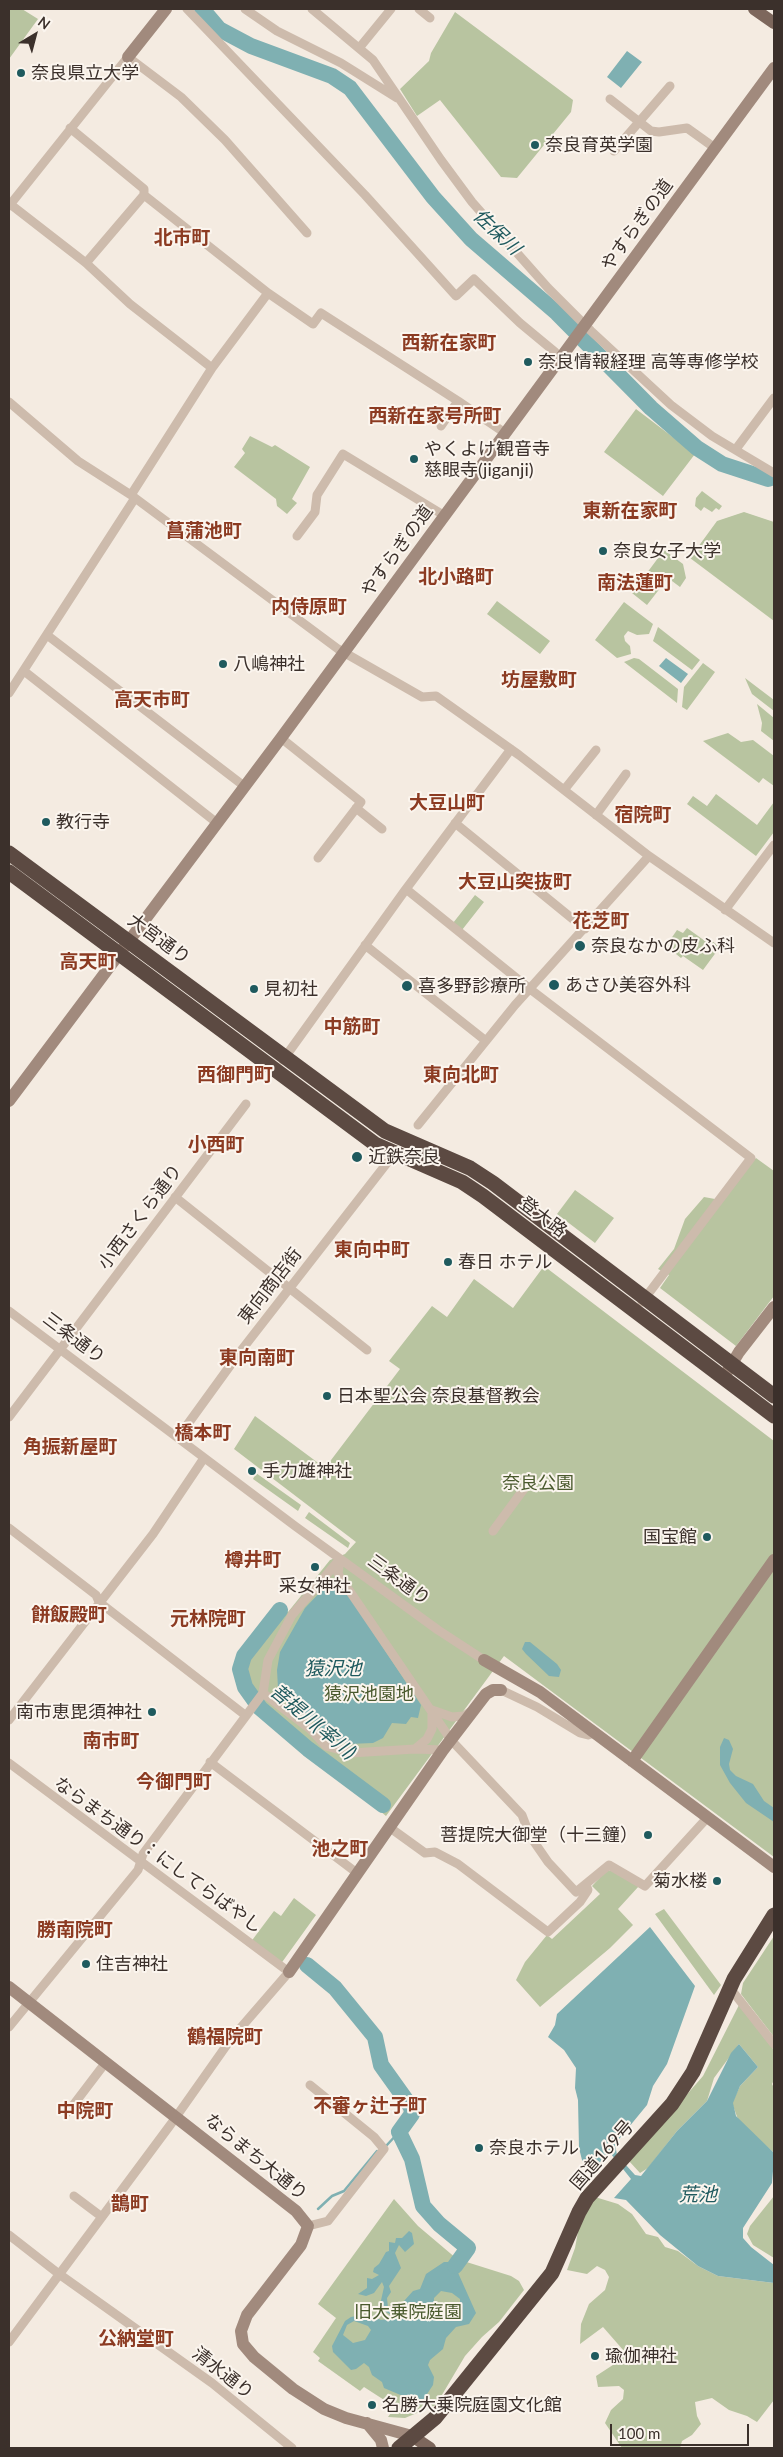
<!DOCTYPE html>
<html>
<head>
<meta charset="utf-8">
<style>
  body { margin:0 }
  #map { position:relative; width:783px; height:2457px; overflow:hidden; background:#f4ebe1; font-family:Lato,sans-serif }
  canvas { display:block }
  .frame { position:absolute; inset:0; border:10px solid #3b302b; pointer-events:none }
  .north { position:absolute; left:10px; top:10px; width:50px; height:50px; -webkit-text-stroke:4px #fbf5ee; paint-order:stroke; rotate:37deg; font-size:14px; font-weight:700; line-height:20px; text-align:center; color:#3b302b }
  .north::after { content:''; display:block; margin:auto; width:18px; height:22px; background:#3b302b; clip-path:polygon(50% 0,100% 100%,50% 72%,0 100%) }
  .scale { position:absolute; left:610px; top:2424px; width:139px; height:22px; box-sizing:border-box; border:2px solid #3b302b; border-top:0; padding-left:6px; font-size:15px; line-height:18px; white-space:nowrap; color:#3b302b; -webkit-text-stroke:4px #fbf5ee; paint-order:stroke }
</style>
</head>
<body>
<div id="map">
<canvas width="783" height="2457"></canvas>
<div class="frame"></div>
<div class="north">N</div>
<div class="scale">100 m</div>
</div>
<script>
const ctx = document.querySelector('canvas').getContext('2d');
ctx.lineJoin = 'round';
function fill(path, color) {
  ctx.fillStyle = color;
  ctx.fill(path, 'evenodd');
}
function shape(rows) {
  const path = new Path2D();
  for (const r of rows) {
    path.moveTo(r[0], r[1]);
    for (let i = 2; i < r.length; i += 2) path.lineTo(r[i], r[i + 1]);
  }
  return path;
}
function stroke(path, color, width, dash) {
  ctx.strokeStyle = color;
  ctx.lineWidth = width;
  ctx.lineCap = dash ? 'butt' : 'round';
  ctx.setLineDash(dash || []);
  ctx.stroke(path);
}
function drawText(font, color, halo, rows, align = 'center') {
  ctx.font = font + ' Lato,"Noto Sans JP",sans-serif';
  ctx.lineWidth = 4;
  ctx.setLineDash([]);
  ctx.textBaseline = 'middle';
  ctx.strokeStyle = halo;
  ctx.fillStyle = color;
  for (const [text, x, y, turn = 0] of rows) {
    ctx.save();
    ctx.translate(x, y);
    ctx.rotate((+turn || 0) * Math.PI / 180);
    ctx.textAlign = isNaN(turn) ? turn : align;
    if (halo) ctx.strokeText(text, 0, 0);
    ctx.fillText(text, 0, 0);
    ctx.restore();
  }
}
fill(shape([
  [9,9,22,9,38,19,9,59],
  [455,12,573,100,571,112,517,178,501,177,440,100,417,116,400,89,429,61,431,53],
  [636,409,695,454,663,496,604,452],
  [250,436,272,447,275,445,310,467,292,499,297,503,287,514,277,506,276,499,234,467,245,453,242,449],
  [702,491,722,506,719,510,716,508,712,512,704,507,701,511,695,506,696,498],
  [744,512,774,522,774,621,690,558,717,521],
  [664,550,683,564,686,578,680,587,668,578,647,605,632,593],
  [497,601,550,641,540,654,487,614],
  [624,602,653,624,649,634,637,635,628,631,624,636,625,641,630,646,631,654,617,658,595,640],
  [658,627,700,660,692,670,653,641],
  [634,658,639,659,678,689,677,703,624,662],
  [703,663,715,672,687,710,682,707,684,687],
  [745,678,774,700,774,711,752,694],
  [757,704,774,718,774,741,761,731,762,723],
  [728,733,741,742,753,740,774,756,774,786,763,778,759,783,703,741],
  [716,794,757,825,774,802,774,832,756,856,687,804,693,796,707,806],
  [475,895,484,902,462,930,453,923],
  [687,928,705,941,708,938,720,947,703,970,683,956,681,958,666,946,677,930,683,933],
  [756,1158,774,1171,774,1296,736,1346,660,1288,669,1275,658,1269,674,1249,685,1219,704,1197,715,1199],
  [575,1190,614,1218,595,1243,557,1214],
  [544,1266,774,1441,774,1857,504,1656,386,1816,255,1708,242,1686,239,1675,240,1660,243,1653,281,1604,288,1612,330,1560,345,1554,356,1542,234,1449,255,1416,325,1468,400,1369,389,1361,432,1306,447,1317,474,1279,513,1308],
  [256,1473,301,1505,298,1511,253,1479],
  [309,1512,350,1543,348,1548,305,1518],
  [611,1870,639,1886,618,1909,633,1925,610,1948,540,2007,516,1980,525,1962,547,1935,552,1939,600,1894,592,1886,605,1872],
  [294,1898,316,1915,280,1965,250,1943,274,1911,281,1916],
  [664,1909,721,1985,714,1995,655,1914],
  [774,1936,774,2037,741,1994,743,1983],
  [739,2005,774,2050,774,2080,772,2084,774,2088,774,2159,773,2152,739,2122,732,2103,740,2086,758,2067,739,2044,714,2078,707,2101,677,2131,648,2168,640,2173,629,2161,703,2076],
  [774,2196,774,2258,753,2245,747,2234,750,2226],
  [595,2197,618,2204,632,2214,646,2234,658,2237,665,2247,678,2251,698,2266,718,2276,774,2283,774,2400,757,2422,747,2416,729,2410,712,2398,695,2402,697,2416,701,2424,692,2435,682,2441,680,2448,622,2448,605,2423,611,2410,623,2399,624,2390,619,2386,598,2387,596,2376,616,2363,624,2351,603,2327,580,2344,581,2324,589,2304,605,2290,609,2277,605,2270,597,2266,587,2274,567,2270,575,2248,580,2221],
  [394,2199,418,2226,457,2259,511,2276,519,2281,524,2290,499,2322,482,2337,465,2356,436,2405,405,2418,388,2417,395,2407,364,2387,360,2391,318,2361,320,2358,313,2352,336,2318,318,2304]
]), '#b8c4a0');
fill(shape([
  [627,51,642,62,621,88,607,77],
  [666,658,688,674,681,683,659,666],
  [333,1582,341,1584,421,1705,418,1718,411,1717,406,1724,392,1723,383,1738,373,1743,349,1744,330,1738,310,1717,283,1699,278,1688,277,1670,280,1652,305,1608,326,1586],
  [525,1642,530,1642,557,1664,561,1670,559,1677,549,1676,526,1654,522,1649],
  [724,1738,729,1740,733,1749,729,1764,730,1770,736,1776,753,1784,764,1801,774,1808,774,1822,746,1803,730,1783,720,1765,720,1747],
  [650,1927,695,1986,667,2064,653,2086,647,2105,615,2144,617,2155,635,2175,641,2176,677,2131,707,2101,731,2053,739,2044,758,2067,740,2086,733,2103,736,2116,773,2152,774,2159,772,2183,743,2228,743,2238,751,2247,774,2265,774,2283,718,2276,698,2266,660,2235,626,2200,614,2198,631,2179,611,2154,592,2169,587,2169,582,2160,579,2148,578,2100,575,2088,576,2068,564,2050,548,2037,555,2025,557,2014],
  [409,2231,412,2233,414,2244,405,2252,399,2245,395,2253,401,2268,389,2286,391,2292,387,2298,388,2308,395,2311,413,2291,420,2289,426,2274,444,2262,449,2262,455,2266,476,2313,469,2324,456,2327,446,2338,443,2349,430,2360,428,2365,434,2377,433,2385,419,2406,414,2405,410,2399,384,2388,382,2382,372,2375,369,2367,364,2363,356,2369,351,2370,333,2352,332,2346,345,2321,351,2317,356,2316,361,2319,372,2316,381,2320,390,2319,393,2316,381,2309,380,2305,384,2287,382,2282,374,2293,366,2296,358,2294,367,2288,367,2278,372,2279,379,2275,373,2272,374,2268,379,2264,386,2252,389,2251,389,2242,395,2243,396,2238,402,2238],
  [441,2291,452,2293,460,2299,460,2306,454,2315,449,2316,436,2307,434,2302,434,2298],
  [354,2321,368,2326,371,2330,365,2340,353,2343,343,2335,347,2325]
]), '#7fb0b2');
stroke(shape([
  [386,2146,399,2132],
  [318,2209,332,2196,344,2191,377,2151]
]), '#7fb0b2', 2.5);
stroke(shape([
  [202,9,219,29,251,46,332,76,350,88,433,197,471,239,557,313,651,408,697,448,722,464,768,479,774,477],
  [280,1610,244,1656,240,1669,245,1687,260,1708,308,1749,383,1805],
  [307,1965,335,1988,375,2037,381,2065,411,2107,412,2114,399,2132,412,2159,423,2206,439,2224,468,2248,455,2266]
]), '#7fb0b2', 16);
stroke(shape([
  [187,9,365,195,456,296,474,279,520,323,555,352],
  [245,9,277,31,341,63,397,98],
  [312,9,373,60,441,160,472,202,548,288,591,331,671,405,712,436,774,473],
  [419,9,430,18],
  [360,47,391,9],
  [610,99,651,131,659,132,687,128,715,148],
  [70,128,144,189,144,195,268,293],
  [614,151,670,86],
  [10,204,86,263,130,304,212,368],
  [9,206,128,57,181,97,225,140,307,233],
  [86,263,144,195],
  [9,402,78,461,131,495,338,649,422,697,436,696,519,755,649,856,774,943],
  [441,426,458,401],
  [736,449,774,398],
  [131,495,212,368,268,293,313,324,321,313,458,401,505,433],
  [297,536,315,512,317,495,343,454,445,516],
  [47,635,244,786],
  [24,671,217,823],
  [9,693,135,498],
  [281,738,361,802,318,858],
  [564,790,596,750],
  [356,808,382,829],
  [596,815,626,774],
  [455,823,585,929],
  [406,889,511,749],
  [725,910,774,845],
  [365,945,486,1041],
  [283,1060,406,889,530,989,751,1158,642,1302],
  [418,1125,515,1005,649,856],
  [175,1197,367,1350],
  [9,1311,295,1526,438,1630,484,1660],
  [9,1417,246,1104],
  [182,1432,240,1352,387,1163],
  [9,1528,96,1595,99,1602,245,1715],
  [493,1531,529,1482],
  [340,1559,338,1574,451,1740,522,1815,530,1836,548,1862,576,1892,609,1865,645,1886,707,1818],
  [501,1690,537,1707,580,1733,588,1735,594,1733],
  [263,1693,310,1729,326,1746,351,1753,415,1749,427,1739,432,1729,432,1710,452,1717,464,1716,470,1712],
  [9,1720,153,1534,204,1458],
  [415,1749,443,1750],
  [210,1762,357,1873],
  [9,1763,289,1972,231,2039,171,2124,9,2342],
  [389,1827,425,1853,435,1852,458,1864,548,1932,580,1902,588,1890,586,1885],
  [730,1988,774,2044],
  [9,2027,138,1870,143,1854,263,1693,268,1660,292,1615,340,1559],
  [68,2112,106,2062],
  [74,2196,102,2217],
  [308,2226,328,2221,384,2149,374,2137,310,2085],
  [9,2235,59,2274,212,2383,292,2448]
]), '#cdbbac', 9);
stroke(shape([
  [128,57,166,9],
  [9,1101,281,738,774,68],
  [724,1377,739,1352,774,1307],
  [484,1660,540,1692,774,1867],
  [632,1761,774,1560],
  [289,1972,443,1750,486,1694,493,1690,501,1690],
  [9,1987,296,2211,308,2226,301,2245,247,2315,241,2331,243,2344,254,2357,293,2389,324,2409,346,2418,412,2436],
  [367,2423,381,2440,383,2448]
]), '#a18a7d', 12);
stroke(shape([
  [754,9,774,23],
  [412,2436,430,2448]
]), '#7d675c', 12);
stroke(shape([
  [9,853,385,1131,470,1168,493,1183,774,1396],
  [9,872,375,1144,462,1182,483,1196,774,1416],
  [399,2448,435,2418,552,2273,579,2212,587,2198,672,2104,693,2072,734,1979,774,1915]
]), '#5c4a42', 15);
for (const [x, y, r, color] of [
  [21,73,5,"#1f5a5e"],
  [535,145,5,"#1f5a5e"],
  [528,362,5,"#1f5a5e"],
  [414,459,5,"#1f5a5e"],
  [603,551,5,"#1f5a5e"],
  [223,664,5,"#1f5a5e"],
  [46,822,5,"#1f5a5e"],
  [580,946,6,"#1f5a5e"],
  [554,985,6,"#1f5a5e"],
  [407,986,6,"#1f5a5e"],
  [254,989,5,"#1f5a5e"],
  [357,1157,6,"#1f5a5e"],
  [448,1262,5,"#1f5a5e"],
  [327,1396,5,"#1f5a5e"],
  [252,1471,5,"#1f5a5e"],
  [707,1537,5,"#1f5a5e"],
  [315,1567,5,"#1f5a5e"],
  [152,1712,5,"#1f5a5e"],
  [648,1835,5,"#1f5a5e"],
  [717,1881,5,"#1f5a5e"],
  [86,1964,5,"#1f5a5e"],
  [479,2148,5,"#1f5a5e"],
  [595,2356,5,"#1f5a5e"],
  [372,2405,5,"#1f5a5e"]
]) {
  const dot = new Path2D();
  dot.arc(x, y, r, 0, 2 * Math.PI);
  ctx.fillStyle = color;
  ctx.fill(dot);
  stroke(dot, '#fbf5ee', 2);
}
drawText('18px', '#3b302b', '#fbf5ee', [
  ["奈良県立大学",31,73],
  ["奈良育英学園",545,145],
  ["奈良情報経理 高等専修学校",538,362],
  ["やくよけ観音寺",424,449],
  ["慈眼寺(jiganji)",424,470],
  ["奈良女子大学",613,551],
  ["八嶋神社",233,664],
  ["教行寺",56,822],
  ["奈良なかの皮ふ科",591,946],
  ["あさひ美容外科",565,985],
  ["喜多野診療所",418,986],
  ["見初社",264,989],
  ["近鉄奈良",368,1157],
  ["春日 ホテル",458,1262],
  ["日本聖公会 奈良基督教会",337,1396],
  ["手力雄神社",262,1471],
  ["国宝館",697,1537,"right"],
  ["采女神社",315,1586,"center"],
  ["南市恵毘須神社",142,1712,"right"],
  ["菩提院大御堂（十三鐘）",638,1835,"right"],
  ["菊水楼",707,1881,"right"],
  ["住吉神社",96,1964],
  ["奈良ホテル",489,2148],
  ["瑜伽神社",605,2356],
  ["名勝大乗院庭園文化館",382,2405]
], 'left');
drawText('18px', '#3b302b', '#fbf5ee', [
  ["やすらぎの道",637,225,-54],
  ["やすらぎの道",397,551,-54],
  ["大宮通り",159,939,36],
  ["小西さくら通り",140,1217,-53],
  ["登大路",543,1217,37],
  ["東向商店街",270,1286,-52],
  ["三条通り",74,1338,37],
  ["三条通り",399,1580,36],
  ["ならまち通り：にしてらばやし",158,1855,36],
  ["国道169号",602,2155,-49],
  ["ならまち大通り",256,2157,39],
  ["清水通り",223,2373,38]
]);
drawText('18px', '#4a5a2e', '#fbf5ee', [
  ["奈良公園",538,1483],
  ["猿沢池園地",369,1694],
  ["旧大乗院庭園",408,2312]
]);
drawText('italic 19px', '#1f5a5e', '#fbf5ee', [
  ["佐保川",497,232,43],
  ["猿沢池",333,1669],
  ["菩提川(率川)",313,1722,40],
  ["荒池",698,2195]
]);
drawText('bold 19px', '#8c3b22', '#fbf5ee', [
  ["北市町",182,238],
  ["西新在家町",449,343],
  ["西新在家号所町",435,416],
  ["東新在家町",630,511],
  ["菖蒲池町",204,531],
  ["北小路町",456,577],
  ["南法蓮町",635,583],
  ["内侍原町",309,607],
  ["坊屋敷町",539,680],
  ["高天市町",152,700],
  ["大豆山町",447,803],
  ["宿院町",643,815],
  ["大豆山突抜町",515,882],
  ["花芝町",601,921],
  ["高天町",88,962],
  ["中筋町",352,1027],
  ["西御門町",235,1075],
  ["東向北町",461,1075],
  ["小西町",216,1145],
  ["東向中町",372,1250],
  ["東向南町",257,1358],
  ["橋本町",203,1433],
  ["角振新屋町",70,1447],
  ["樽井町",253,1560],
  ["餅飯殿町",69,1615],
  ["元林院町",208,1619],
  ["南市町",111,1741],
  ["今御門町",174,1782],
  ["池之町",340,1849],
  ["勝南院町",75,1930],
  ["鶴福院町",225,2037],
  ["不審ヶ辻子町",370,2106],
  ["中院町",85,2111],
  ["鵲町",130,2204],
  ["公納堂町",136,2339]
]);
</script>
</body>
</html>
